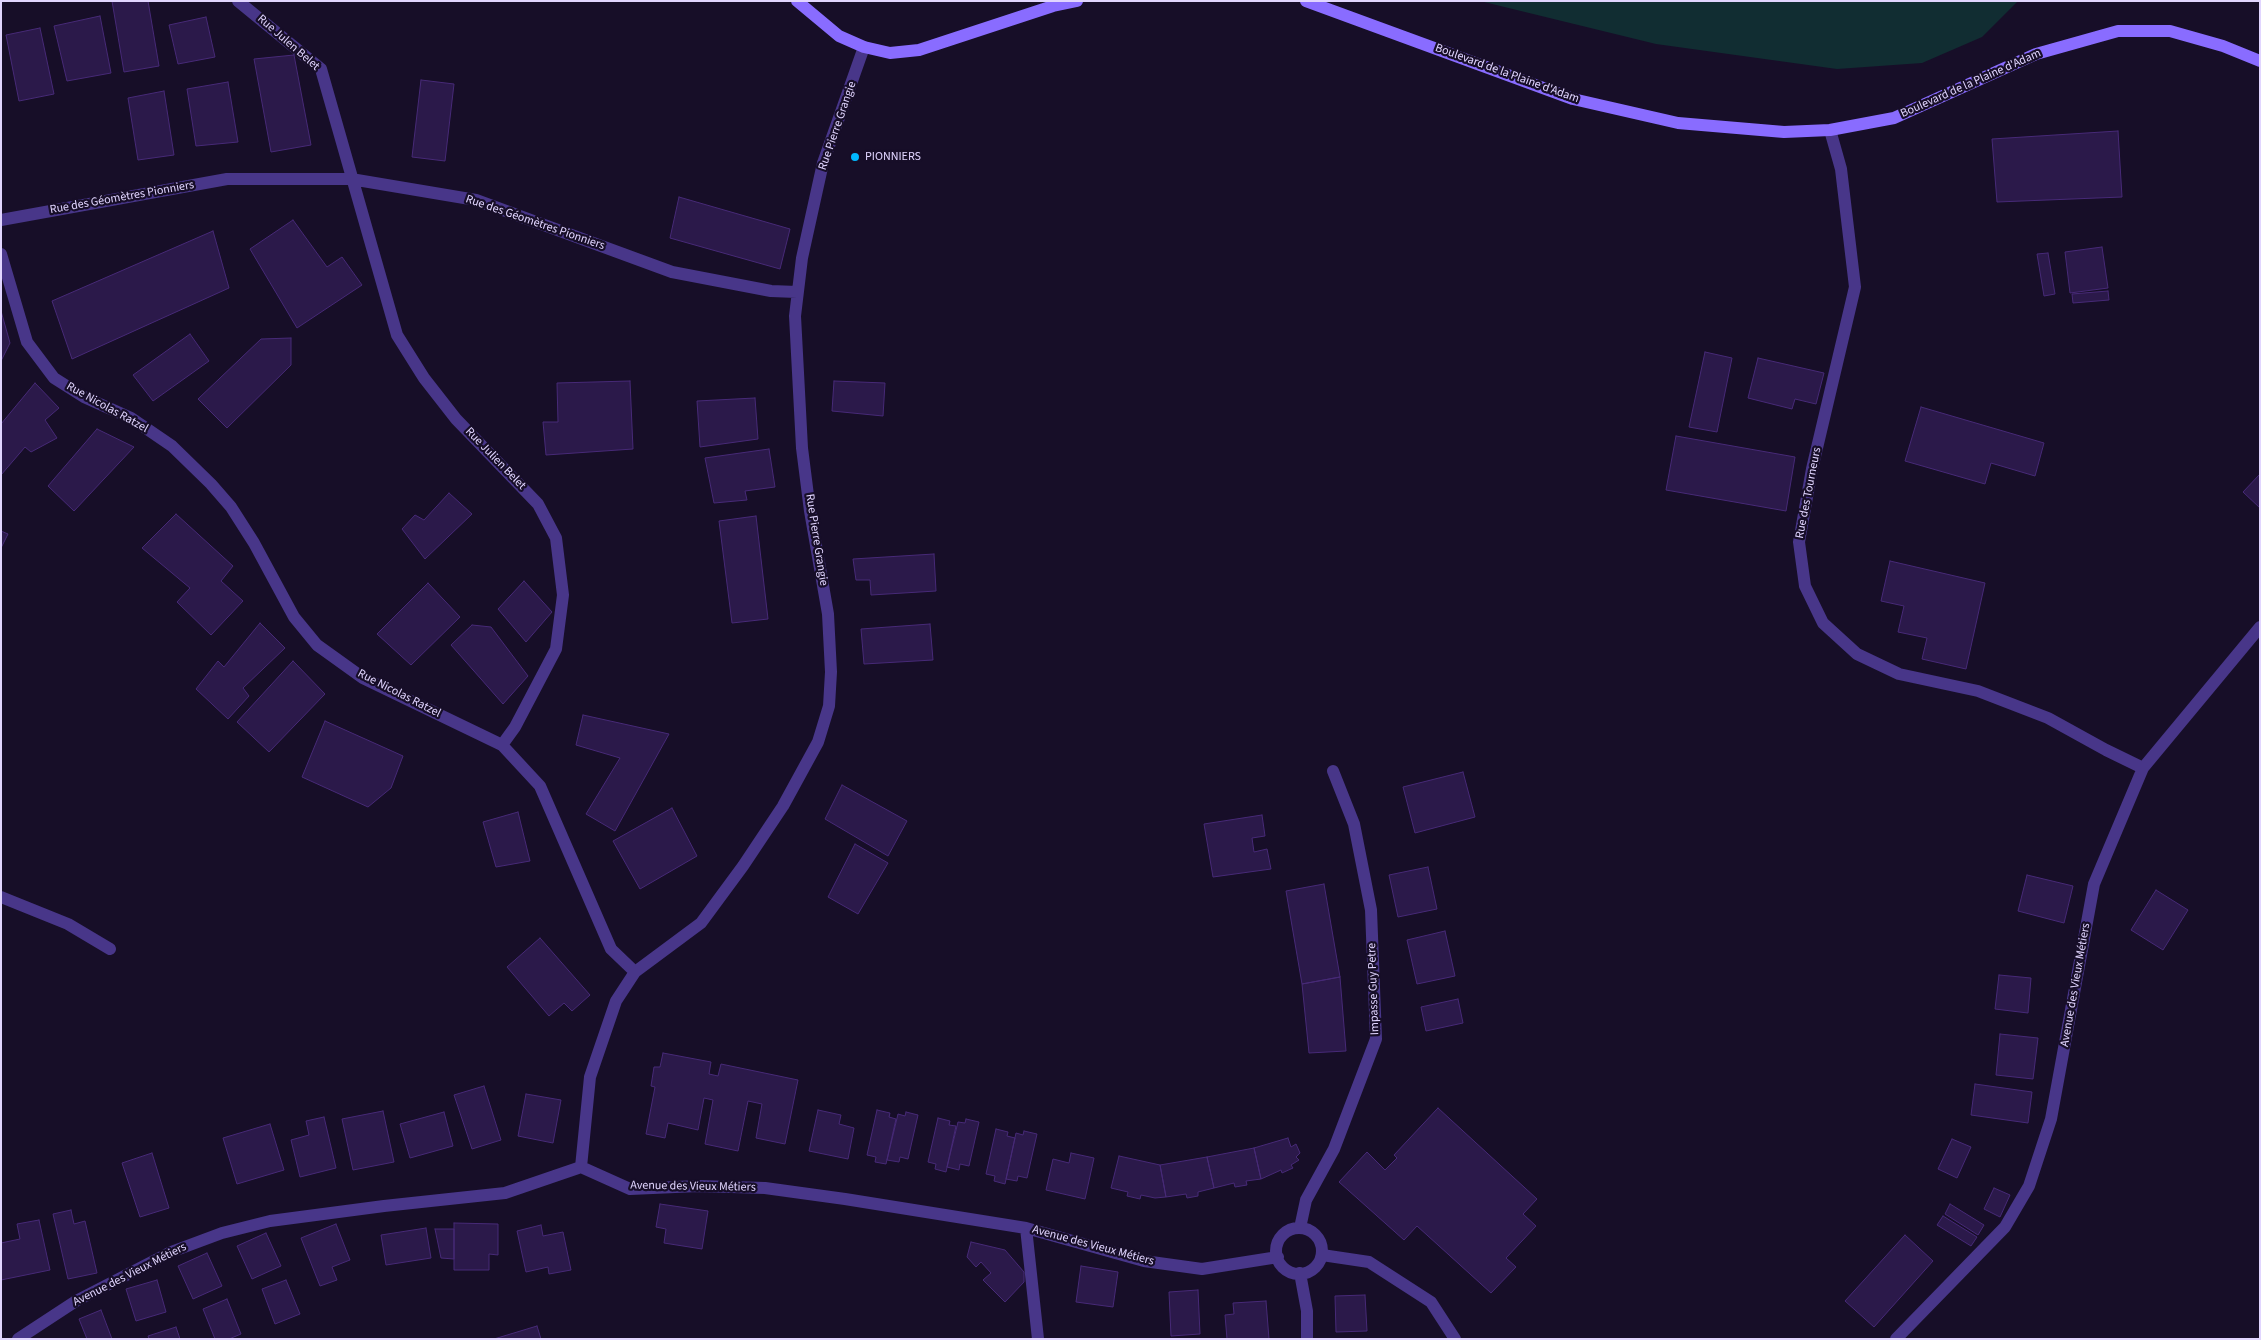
<!DOCTYPE html>
<html>
<head>
<meta charset="utf-8">
<style>
  body { margin:0 }
  #map { position:relative; width:2261px; height:1340px; overflow:hidden; background:#170e28; font-family:"Source Sans 3",sans-serif }
  canvas { display:block }
  .frame { position:absolute; inset:0; border:2px solid #e1d5ff; pointer-events:none }
</style>
</head>
<body>
<div id="map">
<canvas width="2261" height="1340"></canvas>
<div class="frame"></div>
</div>
<script>
const ctx = document.querySelector('canvas').getContext('2d');
ctx.lineJoin = 'round';
function fill(path, color) {
  ctx.fillStyle = color;
  ctx.fill(path, 'evenodd');
}
function shape(rows) {
  const path = new Path2D();
  for (const r of rows) {
    if (r.length === 3) {
      path.moveTo(r[0] + r[2], r[1]);
      path.arc(r[0], r[1], r[2], 0, 2 * Math.PI);
      continue;
    }
    path.moveTo(r[0], r[1]);
    for (let i = 2; i < r.length; i += 2) path.lineTo(r[i], r[i + 1]);
  }
  return path;
}
function stroke(path, color, width, dash) {
  ctx.strokeStyle = color;
  ctx.lineWidth = width;
  ctx.lineCap = dash ? 'butt' : 'round';
  ctx.setLineDash(dash || []);
  ctx.stroke(path);
}
function drawText(font, color, halo, rows, align = 'center') {
  ctx.font = font + ' "Source Sans 3",sans-serif';
  ctx.lineWidth = 4.5;
  ctx.setLineDash([]);
  ctx.textBaseline = 'middle';
  ctx.strokeStyle = halo;
  ctx.fillStyle = color;
  for (const [text, x, y, turn = 0] of rows) {
    ctx.save();
    ctx.translate(x, y);
    ctx.rotate((+turn || 0) * Math.PI / 180);
    ctx.textAlign = isNaN(turn) ? turn : align;
    if (halo) ctx.strokeText(text, 0, 0);
    ctx.fillText(text, 0, 0);
    ctx.restore();
  }
}
fill(shape([
  [1480,1,2018,1,1982,37,1922,63,1837,69,1656,44]
]), '#112d32');
const building = shape([
  [112,1,148,1,159,66,124,72,112,1],
  [100,16,111,73,67,81,54,26,100,16],
  [206,17,215,57,178,64,169,25,206,17],
  [40,28,54,94,19,101,6,35,40,28],
  [294,55,311,145,271,152,254,59,294,55],
  [421,80,454,84,445,161,412,157,421,80],
  [228,82,238,142,196,146,187,89,228,82],
  [164,91,174,155,138,160,128,98,164,91],
  [2118,131,2122,197,1997,202,1992,139,2118,131],
  [679,197,790,229,780,269,670,238,679,197],
  [293,220,327,267,342,257,362,285,297,328,250,249,293,220],
  [213,231,229,288,72,359,52,301,213,231],
  [2102,247,2108,288,2070,293,2065,252,2102,247],
  [2048,253,2055,294,2044,296,2037,254,2048,253],
  [2108,291,2109,300,2073,303,2072,294,2108,291],
  [1,311,10,343,1,361,1,311],
  [190,334,209,361,153,401,133,375,190,334],
  [291,338,291,365,227,428,198,399,261,339,291,338],
  [1705,352,1732,358,1717,432,1689,427,1705,352],
  [1758,358,1824,373,1816,404,1795,399,1792,409,1748,398,1758,358],
  [630,381,633,449,546,455,543,422,558,422,557,383,630,381],
  [834,381,885,383,883,416,832,411,834,381],
  [35,383,59,408,45,420,57,438,31,452,25,447,1,475,1,424,35,383],
  [755,398,758,439,700,447,697,401,755,398],
  [1921,407,2044,443,2035,476,1991,463,1985,484,1905,461,1921,407],
  [97,429,134,447,74,511,48,486,97,429],
  [1676,436,1795,457,1786,511,1666,490,1676,436],
  [769,449,775,487,745,491,747,500,714,503,705,458,769,449],
  [2260,474,2260,508,2243,492,2260,474],
  [449,493,472,514,425,559,402,529,415,515,424,520,449,493],
  [176,514,233,566,221,581,243,601,211,635,177,602,190,588,142,548,176,514],
  [756,516,768,619,732,623,719,521,756,516],
  [1,531,8,534,1,548,1,531],
  [934,554,936,591,871,595,870,580,856,580,853,559,934,554],
  [1890,561,1985,583,1966,669,1922,659,1927,638,1898,632,1904,606,1881,601,1890,561],
  [524,581,552,612,526,642,498,609,524,581],
  [428,583,460,617,411,665,377,634,428,583],
  [260,623,285,648,243,688,249,696,228,719,196,689,218,661,224,667,260,623],
  [930,624,933,660,864,664,861,629,930,624],
  [472,625,491,627,528,676,503,704,451,645,472,625],
  [293,661,325,694,269,752,237,722,293,661],
  [583,715,669,734,615,831,586,814,620,758,576,745,583,715],
  [325,721,403,756,391,788,368,807,302,777,325,721],
  [1463,772,1475,817,1415,833,1403,787,1463,772],
  [842,785,907,821,888,856,825,819,842,785],
  [672,808,697,856,640,889,613,841,672,808],
  [518,812,530,861,496,867,483,822,518,812],
  [1262,815,1265,836,1252,838,1254,852,1267,849,1271,869,1213,877,1204,824,1262,815],
  [855,844,888,863,858,914,828,897,855,844],
  [1428,867,1437,909,1398,917,1389,875,1428,867],
  [2027,875,2073,886,2064,923,2018,911,2027,875],
  [1324,884,1340,977,1302,984,1286,891,1324,884],
  [2156,890,2188,910,2163,950,2131,930,2156,890],
  [1445,931,1455,976,1417,984,1407,940,1445,931],
  [540,938,590,995,572,1011,564,1003,549,1016,507,967,540,938],
  [1999,975,2031,978,2028,1013,1995,1009,1999,975],
  [1340,977,1346,1051,1309,1053,1302,984,1340,977],
  [1458,999,1463,1023,1426,1031,1421,1007,1458,999],
  [2000,1034,2038,1038,2033,1079,1996,1075,2000,1034],
  [663,1053,711,1062,709,1074,718,1076,721,1064,798,1080,785,1144,756,1138,762,1104,748,1101,738,1151,705,1144,713,1100,704,1098,698,1130,668,1123,665,1138,646,1134,655,1087,651,1086,654,1067,660,1067,663,1053],
  [1975,1084,2032,1092,2028,1123,1971,1115,1975,1084],
  [484,1086,501,1140,472,1149,454,1095,484,1086],
  [526,1094,561,1100,553,1143,518,1136,526,1094],
  [1438,1108,1537,1199,1523,1214,1536,1226,1506,1258,1516,1267,1491,1293,1417,1226,1404,1240,1339,1182,1367,1152,1385,1170,1397,1158,1394,1155,1438,1108],
  [818,1110,841,1115,839,1124,854,1128,848,1159,809,1151,818,1110],
  [877,1110,890,1113,889,1117,896,1119,886,1164,875,1162,876,1157,867,1155,877,1110],
  [383,1111,394,1162,353,1170,342,1119,383,1111],
  [444,1112,453,1146,410,1158,400,1124,444,1112],
  [906,1112,918,1115,908,1159,900,1157,899,1162,887,1160,898,1114,905,1116,906,1112],
  [324,1117,336,1168,300,1177,291,1140,309,1135,306,1121,324,1117],
  [938,1118,950,1121,949,1125,956,1126,946,1172,935,1169,936,1164,928,1162,938,1118],
  [966,1119,979,1122,969,1166,960,1164,959,1170,947,1167,958,1122,965,1123,966,1119],
  [270,1124,284,1170,237,1184,223,1138,270,1124],
  [996,1129,1008,1132,1007,1136,1015,1138,1005,1184,994,1181,995,1176,986,1174,996,1129],
  [1024,1131,1037,1134,1027,1178,1018,1176,1017,1181,1006,1179,1016,1133,1023,1135,1024,1131],
  [1288,1138,1291,1147,1296,1144,1300,1153,1296,1157,1299,1160,1291,1165,1293,1168,1282,1173,1281,1170,1261,1179,1254,1148,1288,1138],
  [1952,1139,1971,1147,1957,1178,1938,1169,1952,1139],
  [1254,1148,1261,1179,1246,1181,1247,1185,1235,1187,1234,1183,1214,1188,1207,1157,1254,1148],
  [152,1153,169,1208,140,1217,122,1163,152,1153],
  [1071,1153,1094,1158,1085,1199,1046,1190,1053,1159,1069,1163,1071,1153],
  [1119,1156,1160,1165,1166,1197,1155,1198,1141,1195,1140,1199,1127,1196,1128,1192,1111,1188,1119,1156],
  [1207,1157,1214,1188,1198,1192,1198,1196,1187,1198,1186,1194,1166,1197,1160,1165,1207,1157],
  [1994,1188,2010,1195,2000,1217,1984,1209,1994,1188],
  [660,1204,708,1211,702,1249,664,1243,666,1229,656,1227,660,1204],
  [1950,1204,1984,1225,1978,1235,1945,1214,1950,1204],
  [71,1210,74,1224,85,1221,97,1273,68,1279,53,1214,71,1210],
  [1943,1216,1977,1237,1971,1246,1937,1225,1943,1216],
  [39,1220,50,1270,1,1280,1,1243,20,1239,17,1224,39,1220],
  [454,1223,498,1224,498,1255,489,1254,489,1270,454,1270,454,1223],
  [336,1224,350,1260,332,1267,337,1280,320,1286,301,1238,336,1224],
  [541,1225,543,1236,563,1232,571,1270,549,1274,548,1267,526,1272,517,1231,541,1225],
  [426,1228,431,1258,386,1265,381,1235,426,1228],
  [435,1229,454,1229,454,1259,441,1258,435,1229],
  [266,1233,281,1266,252,1279,237,1246,266,1233],
  [1905,1235,1933,1261,1874,1327,1845,1301,1905,1235],
  [971,1242,1005,1250,1024,1272,1024,1282,1005,1302,983,1280,991,1273,981,1262,976,1267,967,1257,971,1242],
  [207,1253,222,1286,193,1299,178,1266,207,1253],
  [1081,1266,1118,1272,1113,1307,1076,1302,1081,1266],
  [157,1280,166,1312,136,1321,126,1289,157,1280],
  [286,1280,300,1314,275,1324,262,1289,286,1280],
  [1198,1290,1200,1334,1171,1336,1169,1292,1198,1290],
  [1365,1295,1367,1331,1336,1332,1335,1296,1365,1295],
  [227,1299,241,1334,229,1339,215,1339,203,1309,227,1299],
  [1266,1301,1269,1339,1227,1339,1225,1315,1234,1314,1233,1303,1266,1301],
  [101,1310,112,1339,87,1339,79,1319,101,1310],
  [537,1326,541,1339,494,1339,537,1326],
  [176,1327,180,1339,149,1339,148,1336,176,1327]
]);
fill(building, '#2b194a');
stroke(building, '#472a77', 1);
stroke(shape([
  [238,1,321,69,397,335,424,378,456,419,538,504,556,538,563,595,556,649,515,727,502,745],
  [1830,130,1841,169,1855,287,1812,469,1799,542,1805,586,1823,623,1857,654,1899,674,1978,691,2048,718,2106,750,2143,768],
  [1,220,227,179,351,179,476,200,672,272,771,291,797,292],
  [1,254,27,342,54,378,84,397,131,418,172,446,211,484,231,507,254,543,294,617,317,645,363,678,502,745,540,786,611,949,635,972,616,1001,590,1077,581,1167],
  [1,897,68,924,110,949],
  [635,972,701,923,743,866,783,806,818,742,829,706,831,672,828,614,810,511,802,448,795,316,802,258,823,163,864,47],
  [1026,1228,1038,1339],
  [1300,1228,1306,1200,1334,1149,1376,1039,1371,910,1354,824,1333,771],
  [1299,1251,23],
  [1322,1255,1369,1262,1431,1302,1455,1339],
  [1300,1273,1307,1311,1307,1339],
  [18,1339,76,1301,171,1252,222,1233,270,1221,384,1206,505,1193,581,1167,630,1189,698,1186,765,1188,845,1199,1026,1228,1144,1261,1202,1269,1278,1257],
  [1896,1339,2005,1227,2029,1186,2051,1119,2094,884,2143,768,2260,627]
]), '#483689', 12);
stroke(shape([
  [797,1,839,36,864,47,890,53,919,50,1053,6,1077,1],
  [1306,1,1573,99,1678,123,1784,132,1830,130,1894,118,2036,54,2118,31,2170,31,2223,46,2260,61]
]), '#896cff', 12);
for (const [x, y, r, color] of [
  [855,157,5,"#01b9ff"]
]) {
  const dot = new Path2D();
  dot.arc(x, y, r, 0, 2 * Math.PI);
  ctx.fillStyle = color;
  ctx.fill(dot);
  stroke(dot, '#170e28', 2);
}
drawText('12px', '#e1d5ff', '#170e28', [
  ["Rue Julen Belet",288,43,41],
  ["Boulevard de la Plaine d'Adam",1507,74,20],
  ["Boulevard de la Plaine d'Adam",1971,84,-24],
  ["Rue Pierre Grangie",838,126,-71],
  ["Rue des Géomètres Pionniers",122,198,-10],
  ["Rue des Géomètres Pionniers",535,223,19],
  ["Rue Nicolas Ratzel",107,408,29],
  ["Rue Julien Belet",495,459,46],
  ["Rue des Tourneurs",1809,493,-79],
  ["Rue Pierre Grangie",816,540,81],
  ["Rue Nicolas Ratzel",399,694,27],
  ["Avenue des Vieux Métiers",2076,985,-80],
  ["Impasse Guy Petre",1374,989,-92],
  ["Avenue des Vieux Métiers",693,1187,1],
  ["Avenue des Vieux Métiers",1093,1246,15],
  ["Avenue des Vieux Métiers",130,1275,-27]
]);
drawText('12px', '#e1d5ff', '#170e28', [
  ["PIONNIERS",865,157]
], 'left');
</script>
</body>
</html>
